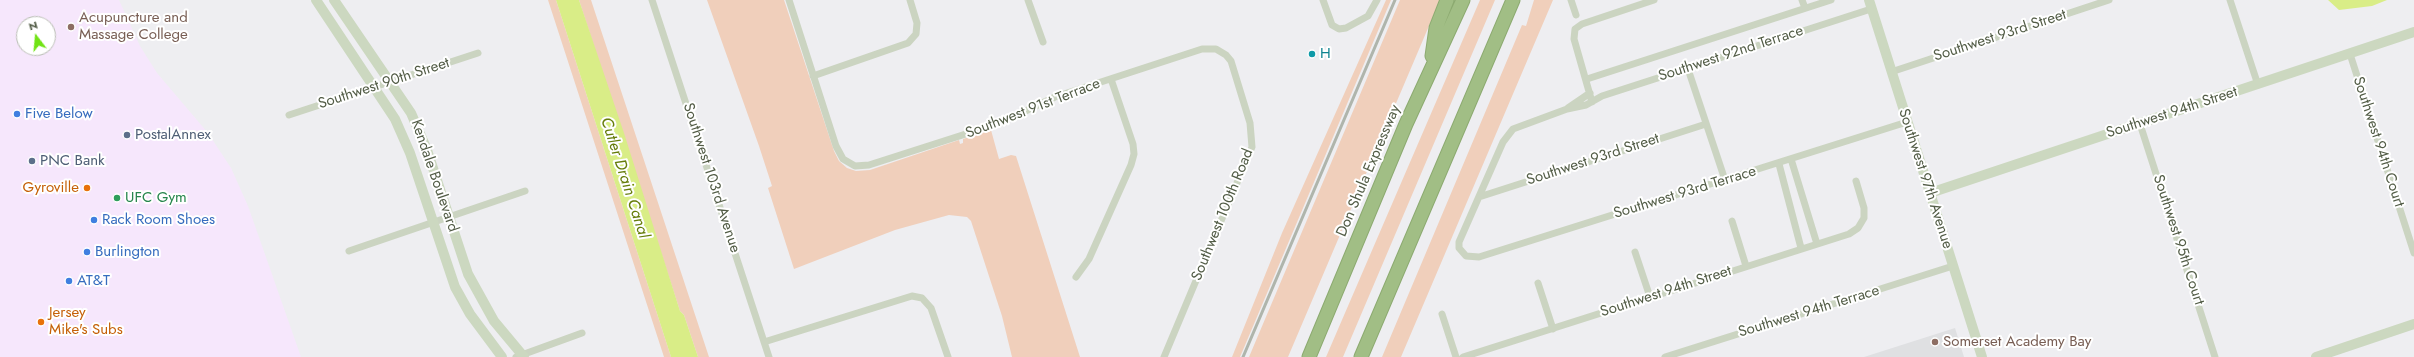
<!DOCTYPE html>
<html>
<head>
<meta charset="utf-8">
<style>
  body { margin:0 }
  #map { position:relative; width:2414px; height:357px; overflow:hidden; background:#eeeef1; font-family:Jost,sans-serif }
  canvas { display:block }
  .north { position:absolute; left:16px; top:16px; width:40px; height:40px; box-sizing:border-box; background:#fff; border:1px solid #babeb5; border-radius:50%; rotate:344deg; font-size:11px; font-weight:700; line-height:16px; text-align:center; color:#525c46 }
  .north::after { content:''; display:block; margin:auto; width:14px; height:18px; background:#71e315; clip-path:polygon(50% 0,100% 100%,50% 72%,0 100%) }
</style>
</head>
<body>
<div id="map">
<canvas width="2414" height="357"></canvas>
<div class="north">N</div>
</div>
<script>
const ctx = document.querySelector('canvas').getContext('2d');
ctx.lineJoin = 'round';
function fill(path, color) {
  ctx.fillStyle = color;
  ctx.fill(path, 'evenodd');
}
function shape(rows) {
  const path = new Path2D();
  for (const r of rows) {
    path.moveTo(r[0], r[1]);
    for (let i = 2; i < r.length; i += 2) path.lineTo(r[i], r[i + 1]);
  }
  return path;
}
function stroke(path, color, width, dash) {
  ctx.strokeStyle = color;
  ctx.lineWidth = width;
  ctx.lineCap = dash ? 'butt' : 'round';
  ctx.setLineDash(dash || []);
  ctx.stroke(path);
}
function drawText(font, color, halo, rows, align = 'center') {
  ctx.font = font + ' Jost,sans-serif';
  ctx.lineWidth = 4;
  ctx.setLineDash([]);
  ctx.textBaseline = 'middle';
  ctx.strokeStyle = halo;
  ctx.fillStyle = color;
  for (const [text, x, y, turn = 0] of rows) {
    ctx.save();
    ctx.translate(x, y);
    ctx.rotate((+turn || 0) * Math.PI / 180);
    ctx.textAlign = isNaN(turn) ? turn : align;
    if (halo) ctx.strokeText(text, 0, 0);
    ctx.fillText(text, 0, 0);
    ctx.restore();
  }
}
fill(shape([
  [0,0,119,0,140,46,157,73,208,133,231,168,248,206,301,357,0,357],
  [24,24,48,24,48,48,24,48]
]), '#f6e7fc');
fill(shape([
  [1955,328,1964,357,1864,357]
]), '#dfe0e2');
fill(shape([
  [548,0,556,0,671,357,664,357],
  [579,0,591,0,709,357,698,357,684,315,680,311],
  [707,0,784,0,834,151,839,161,847,168,856,171,870,170,959,140,960,144,963,143,963,139,991,130,999,159,1011,155,1016,156,1080,357,1012,357,1002,316,971,221,967,217,949,215,895,230,794,269,768,188,772,186,759,146],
  [1386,0,1391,0,1240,357,1232,357,1282,233],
  [1400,0,1440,0,1288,357,1249,357],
  [1480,0,1495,0,1343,357,1326,357],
  [1534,0,1553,0,1401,357,1382,357,1522,25,1526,26]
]), '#f0cfbb');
fill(shape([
  [556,0,579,0,624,133,680,311,684,315,698,357,671,357],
  [2328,0,2387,0,2372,6,2339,10]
]), '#d9ed87');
const highway = shape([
  [1432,56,1436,28,1447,0],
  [1309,357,1406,124,1463,0],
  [1361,357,1513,0]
]);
stroke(highway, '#8caa70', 15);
stroke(shape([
  [652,0,769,357],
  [789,0,836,146,843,159,855,166,869,165,1000,123,1055,97,1202,49,1216,49,1226,55,1231,61,1250,123,1252,147,1164,357],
  [1028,0,1043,42],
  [1323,0,1332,25,1339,29,1346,28,1368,16,1377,0],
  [1571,0,1576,15],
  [1802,0,1805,8],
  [2230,0,2258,85],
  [1871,9,1602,96,1586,105,1567,109,1513,129,1503,142,1459,242,1459,248,1466,256,1479,257,1907,122],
  [2350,54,2414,253],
  [1688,69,1725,180],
  [1891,72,2109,0],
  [813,76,908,43,916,34,917,23,910,0],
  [1587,79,1831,0],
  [1592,102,1574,39,1575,29,1582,24,1654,0],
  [1568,108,1590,93],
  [289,115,478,53],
  [2140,124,2215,357],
  [1791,159,1817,244],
  [1779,164,1801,248],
  [1479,197,1706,124],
  [1732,221,1746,266],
  [349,251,525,191],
  [1635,252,1650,297],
  [1076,277,1089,259,1131,165,1134,154,1133,144,1111,79],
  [1538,283,1553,329],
  [1442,314,1456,357],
  [764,342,912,296,922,298,931,308,948,357],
  [516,357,582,333],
  [1463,357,1849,234,1858,228,1864,218,1864,208,1856,181],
  [1665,357,1953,266]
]), '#cbd4c1', 7);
stroke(shape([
  [316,0,395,119,410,153,455,287,470,314,502,357],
  [334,0,411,113,427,150,468,274,494,321,524,357],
  [1869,0,1982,357],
  [1930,193,2414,32],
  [2316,357,2414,324]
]), '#ccd8c0', 10);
stroke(highway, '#a1be85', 13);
stroke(shape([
  [1243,357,1395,0]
]), '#afb5ac', 3);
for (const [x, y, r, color] of [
  [71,27,4,"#8d6e63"],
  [1312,54,4,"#0f9aa8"],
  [17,114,4,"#3f7fe0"],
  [127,135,4,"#5c6f8a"],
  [32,161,4,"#5c6f8a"],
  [87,188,4,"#e8710a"],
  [117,198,4,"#2e9e5b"],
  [94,220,4,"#3f7fe0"],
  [87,252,4,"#3f7fe0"],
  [69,281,4,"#3f7fe0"],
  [41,322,4,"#e8710a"],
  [1935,342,4,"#8d6e63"]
]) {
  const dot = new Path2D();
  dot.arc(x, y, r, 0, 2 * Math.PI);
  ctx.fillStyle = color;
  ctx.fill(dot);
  stroke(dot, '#fff', 1.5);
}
drawText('15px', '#785e54', '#fff', [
  ["Acupuncture and",79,18],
  ["Massage College",79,35],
  ["Somerset Academy Bay",1943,342]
], 'left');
drawText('15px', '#525c46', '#fff', [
  ["Southwest 93rd Street",2000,36,-18],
  ["Southwest 92nd Terrace",1731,54,-18],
  ["Southwest 90th Street",384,84,-18],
  ["Southwest 91st Terrace",1033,109,-21],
  ["Southwest 94th Street",2172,113,-18],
  ["Southwest 94th Court",2378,142,72],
  ["Southwest 93rd Street",1593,160,-18],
  ["Don Shula Expressway",1369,171,-67],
  ["Kendale Boulevard",434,176,71],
  ["Southwest 103rd Avenue",711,178,72],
  ["Southwest 97th Avenue",1925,179,72],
  ["Southwest 93rd Terrace",1685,193,-17],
  ["Southwest 100th Road",1223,215,-68],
  ["Southwest 95th Court",2178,240,72],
  ["Southwest 94th Street",1666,292,-18],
  ["Southwest 94th Terrace",1809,312,-17]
]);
drawText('15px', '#0d838f', '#fff', [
  ["H",1320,54]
], 'left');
drawText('15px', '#366cbe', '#fff', [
  ["Five Below",25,114],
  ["Rack Room Shoes",102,220],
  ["Burlington",95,252],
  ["AT&T",77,281]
], 'left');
drawText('15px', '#4e5e75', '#fff', [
  ["PostalAnnex",135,135],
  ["PNC Bank",40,161]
], 'left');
drawText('15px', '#c56008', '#fff', [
  ["Gyroville",79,188],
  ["Jersey",49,313,"left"],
  ["Mike's Subs",49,330,"left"]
], 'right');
drawText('15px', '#27864d', '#fff', [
  ["UFC Gym",125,198]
], 'left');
drawText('italic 16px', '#667d0b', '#fff', [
  ["Cutler Drain Canal",624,178,72]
]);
</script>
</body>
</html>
